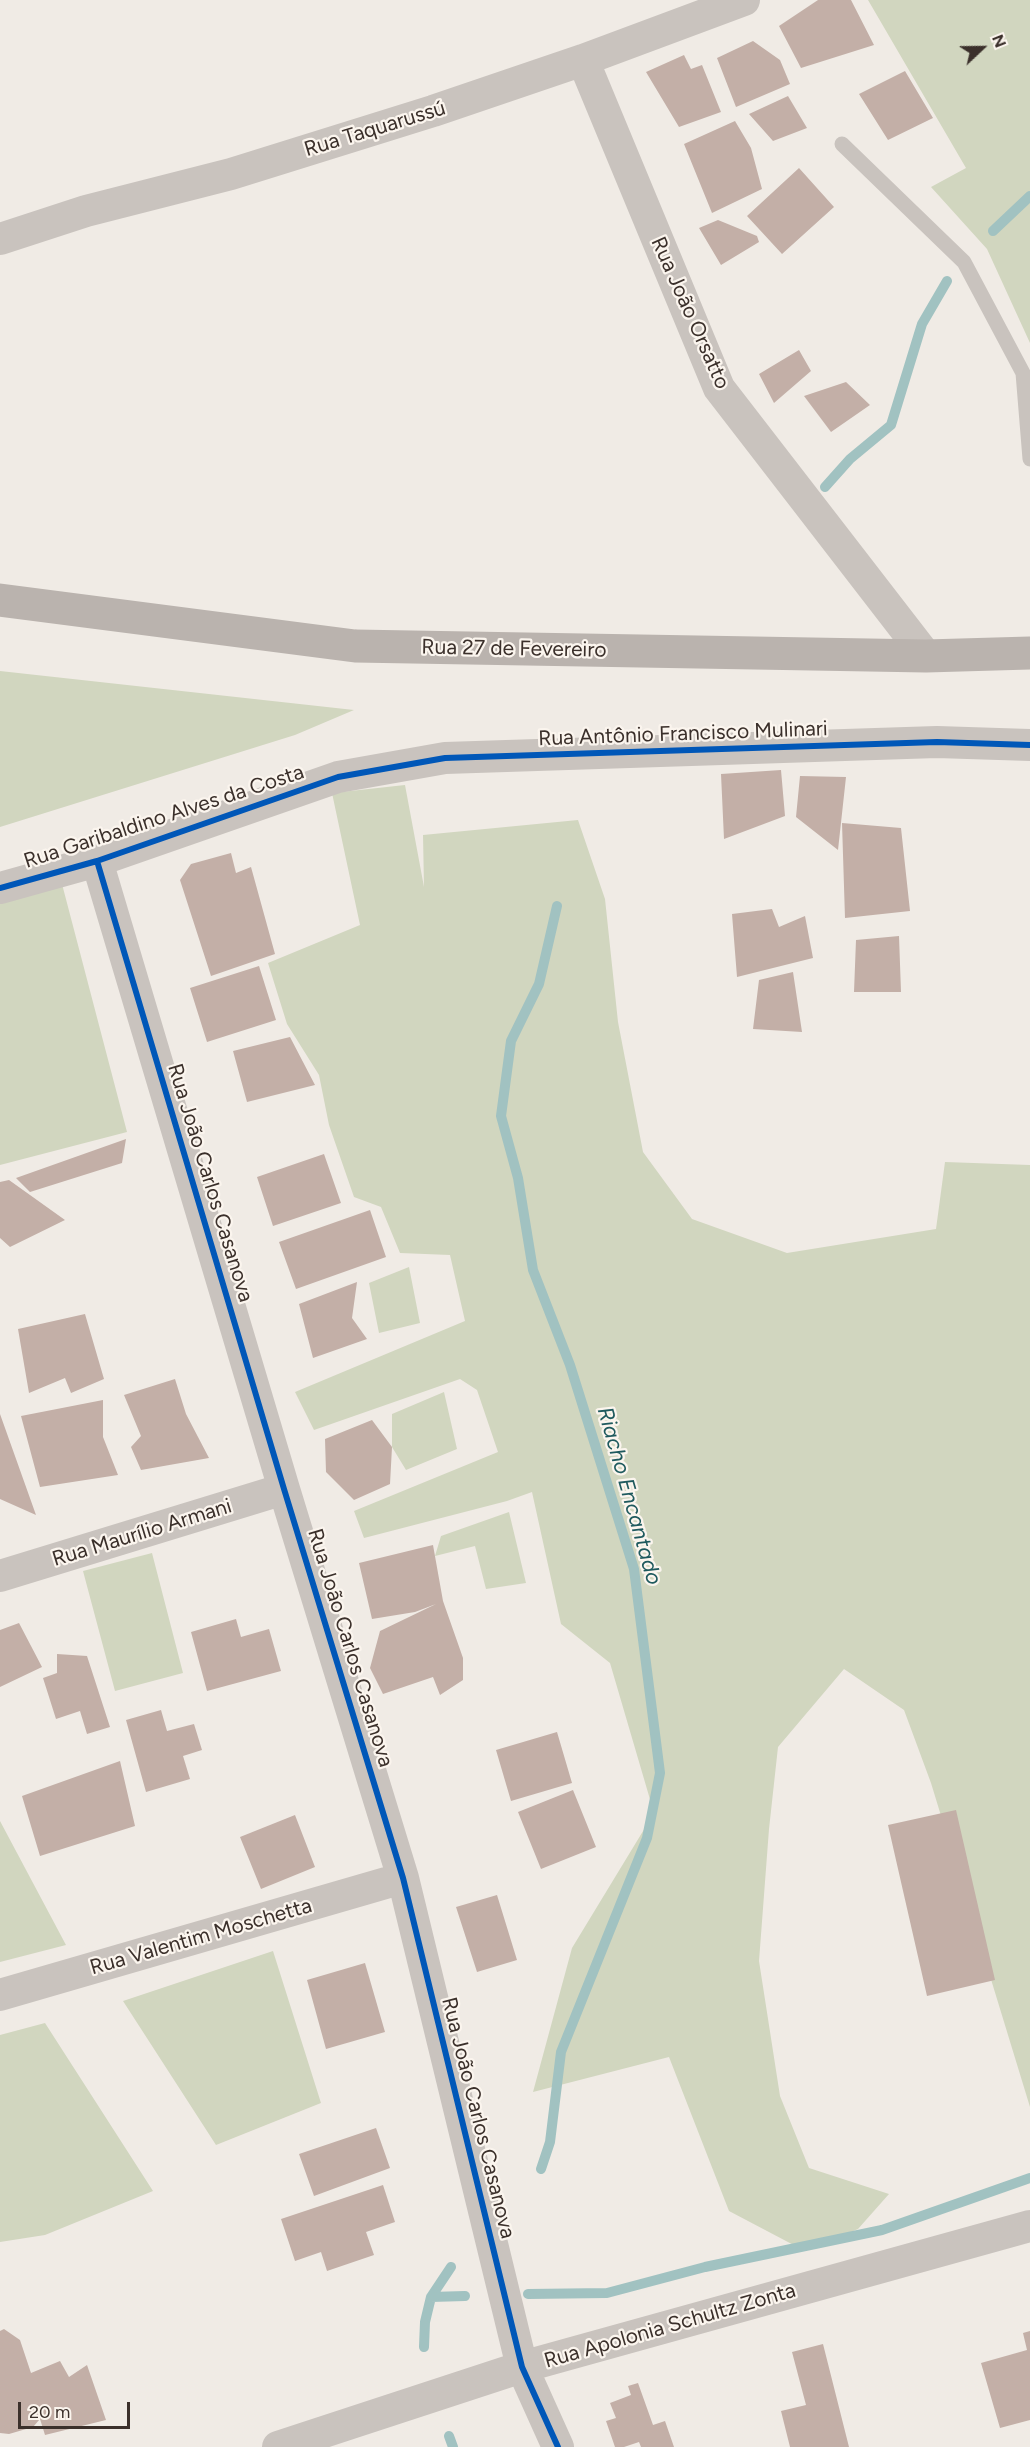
<!DOCTYPE html>
<html>
<head>
<meta charset="utf-8">
<style>
  body { margin:0 }
  #map { position:relative; width:1030px; height:2447px; overflow:hidden; background:#f0ebe5; font-family:Figtree,sans-serif }
  canvas { display:block }
  .north { position:absolute; left:952px; top:18px; width:60px; height:60px; -webkit-text-stroke:4px #fbf5ee; paint-order:stroke; rotate:68deg; font-size:16px; font-weight:700; line-height:24px; text-align:center; color:#3b302b }
  .north::after { content:''; display:block; margin:auto; width:21px; height:27px; background:#3b302b; clip-path:polygon(50% 0,100% 100%,50% 72%,0 100%) }
  .scale { position:absolute; left:18px; top:2402px; width:112px; height:27px; box-sizing:border-box; border:3px solid #3b302b; border-top:0; padding-left:8px; font-size:18px; line-height:21px; white-space:nowrap; color:#3b302b; -webkit-text-stroke:4px #fbf5ee; paint-order:stroke }
</style>
</head>
<body>
<div id="map">
<canvas width="1030" height="2447"></canvas>
<div class="north">N</div>
<div class="scale">20 m</div>
</div>
<script>
const ctx = document.querySelector('canvas').getContext('2d');
ctx.lineJoin = 'round';
function fill(path, color) {
  ctx.fillStyle = color;
  ctx.fill(path, 'evenodd');
}
function shape(rows) {
  const path = new Path2D();
  for (const r of rows) {
    path.moveTo(r[0], r[1]);
    for (let i = 2; i < r.length; i += 2) path.lineTo(r[i], r[i + 1]);
  }
  return path;
}
function stroke(path, color, width, dash) {
  ctx.strokeStyle = color;
  ctx.lineWidth = width;
  ctx.lineCap = dash ? 'butt' : 'round';
  ctx.setLineDash(dash || []);
  ctx.stroke(path);
}
function drawText(font, color, halo, rows, align = 'center') {
  ctx.font = font + ' Figtree,sans-serif';
  ctx.lineWidth = 4.5;
  ctx.setLineDash([]);
  ctx.textBaseline = 'middle';
  ctx.strokeStyle = halo;
  ctx.fillStyle = color;
  for (const [text, x, y, turn = 0] of rows) {
    ctx.save();
    ctx.translate(x, y);
    ctx.rotate((+turn || 0) * Math.PI / 180);
    ctx.textAlign = isNaN(turn) ? turn : align;
    if (halo) ctx.strokeText(text, 0, 0);
    ctx.fillText(text, 0, 0);
    ctx.restore();
  }
}
fill(shape([
  [868,0,1030,0,1030,343,987,249,931,187,966,168],
  [0,671,354,710,295,735,0,827],
  [405,785,424,887,423,835,578,820,605,899,618,1022,643,1152,692,1219,787,1253,936,1229,945,1162,1030,1165,1030,2107,931,1783,904,1710,844,1669,778,1747,769,1829,759,1961,780,2096,809,2168,889,2194,858,2229,805,2251,729,2211,669,2057,533,2092,572,1948,654,1813,610,1663,561,1624,532,1492,507,1501,364,1538,354,1511,498,1452,477,1390,460,1379,314,1430,295,1392,465,1321,450,1255,400,1253,381,1207,354,1197,329,1125,319,1075,287,1024,268,963,360,925,332,793],
  [62,884,127,1132,0,1165,0,901],
  [409,1267,420,1323,379,1333,369,1283],
  [444,1392,457,1449,406,1470,392,1447,392,1414],
  [509,1512,526,1583,486,1589,475,1546,435,1556,441,1536],
  [152,1553,183,1673,115,1691,83,1571],
  [0,1821,66,1945,0,1962],
  [273,1951,321,2103,216,2145,123,2001],
  [45,2023,153,2191,45,2235,0,2242,0,2035]
]), '#d1d6bf');
stroke(shape([
  [993,231,1030,196],
  [825,487,850,459,891,425,922,324,947,281],
  [541,2169,550,2142,561,2052,647,1838,660,1773,634,1569,570,1365,533,1270,518,1178,501,1116,511,1041,539,984,557,906],
  [528,2294,607,2293,705,2267,882,2230,1030,2178],
  [431,2297,465,2296],
  [424,2347,425,2322,431,2297,451,2267],
  [449,2436,453,2447]
]), '#a1c2c1', 10);
fill(shape([
  [818,0,851,0,874,45,801,68,779,26],
  [753,41,780,60,790,84,736,107,717,58],
  [684,55,691,69,702,65,721,112,679,127,646,72],
  [905,71,933,118,888,140,859,94],
  [788,96,807,128,773,141,749,114],
  [735,121,751,148,762,189,712,213,684,144],
  [799,168,834,207,782,254,747,216],
  [718,220,757,236,759,242,721,265,699,228],
  [799,350,811,371,774,403,759,374],
  [846,382,870,405,831,432,804,396],
  [781,770,785,816,724,839,721,774],
  [800,776,846,777,838,850,796,817],
  [842,823,901,828,910,911,845,918],
  [231,853,236,873,251,867,275,954,211,976,180,880,191,864],
  [772,909,779,927,805,916,813,958,737,977,732,914],
  [899,936,901,992,854,992,856,940],
  [259,966,276,1020,207,1042,190,988],
  [793,972,802,1032,753,1029,759,980],
  [290,1037,315,1085,247,1102,233,1051],
  [126,1139,122,1163,30,1192,16,1178],
  [324,1154,341,1203,273,1226,257,1177],
  [9,1180,65,1220,10,1247,0,1238,0,1182],
  [370,1210,386,1257,296,1289,279,1242],
  [357,1282,352,1318,367,1339,313,1358,299,1304],
  [85,1314,104,1379,71,1393,65,1378,29,1393,18,1329],
  [175,1379,186,1414,209,1458,141,1470,131,1447,141,1436,124,1395],
  [103,1400,103,1437,118,1475,40,1487,21,1416],
  [0,1414,36,1515,0,1499],
  [372,1420,392,1447,390,1484,354,1500,326,1472,325,1439],
  [433,1545,443,1601,463,1658,463,1680,440,1695,433,1677,383,1694,370,1668,380,1631,436,1604,415,1612,372,1619,359,1563],
  [236,1619,241,1637,269,1629,281,1671,207,1691,191,1632],
  [19,1623,42,1667,0,1687,0,1630],
  [57,1654,87,1656,110,1727,87,1734,80,1711,56,1719,43,1678,57,1673],
  [161,1710,167,1731,194,1724,202,1750,183,1756,190,1779,146,1792,126,1720],
  [557,1732,572,1783,511,1801,496,1750],
  [120,1761,135,1826,40,1856,22,1796],
  [573,1790,596,1847,541,1869,518,1812],
  [956,1810,995,1980,927,1996,888,1825],
  [295,1815,315,1867,261,1889,240,1837],
  [497,1895,517,1960,477,1972,456,1907],
  [365,1963,385,2032,326,2049,307,1980],
  [376,2128,390,2168,314,2196,299,2154],
  [383,2185,395,2222,366,2232,374,2255,327,2271,321,2252,295,2261,281,2219],
  [4,2329,20,2340,31,2373,60,2361,69,2377,87,2365,106,2420,45,2435,40,2419,33,2427,9,2434,0,2433,0,2331],
  [1030,2331,1030,2420,1000,2428,981,2363,1027,2350,1023,2333],
  [823,2344,849,2447,790,2447,781,2411,806,2405,792,2352],
  [638,2383,653,2425,665,2421,674,2447,641,2447,639,2442,624,2447,615,2447,606,2421,616,2418,610,2403,631,2395,628,2386]
]), '#c3afa7');
stroke(shape([
  [842,144,964,262,1023,373,1030,459]
]), '#c9c3be', 15);
stroke(shape([
  [583,60,719,388,926,656],
  [0,239,86,211,231,174,433,111,583,60,744,0],
  [97,861,284,1489,403,1878,522,2367,558,2447],
  [0,888,97,861,338,777,445,758,937,742,1030,745],
  [0,1576,284,1489],
  [0,1995,403,1878],
  [278,2447,522,2367,1030,2226]
]), '#c9c3be', 32);
stroke(shape([
  [0,600,355,646,926,656,1030,653]
]), '#bab3ae', 33);
stroke(shape([
  [97,861,284,1489,403,1878,522,2367,558,2447],
  [0,888,97,861,338,777,445,758,937,742,1030,745]
]), '#0057b8', 6);
drawText('21px', '#3b302b', '#fbf5ee', [
  ["Rua Taquarussú",375,129,-17],
  ["Rua João Orsatto",690,313,66],
  ["Rua 27 de Fevereiro",514,649,1],
  ["Rua Antônio Francisco Mulinari",683,734,-2],
  ["Rua Garibaldino Alves da Costa",164,817,-18],
  ["Rua João Carlos Casanova",210,1183,73],
  ["Rua Maurílio Armani",142,1533,-17],
  ["Rua João Carlos Casanova",350,1648,73],
  ["Rua Valentim Moschetta",201,1937,-16],
  ["Rua João Carlos Casanova",478,2118,76],
  ["Rua Apolonia Schultz Zonta",670,2326,-16]
]);
drawText('italic 22px', '#1f5a5e', '#fbf5ee', [
  ["Riacho Encantado",629,1496,74]
]);
</script>
</body>
</html>
